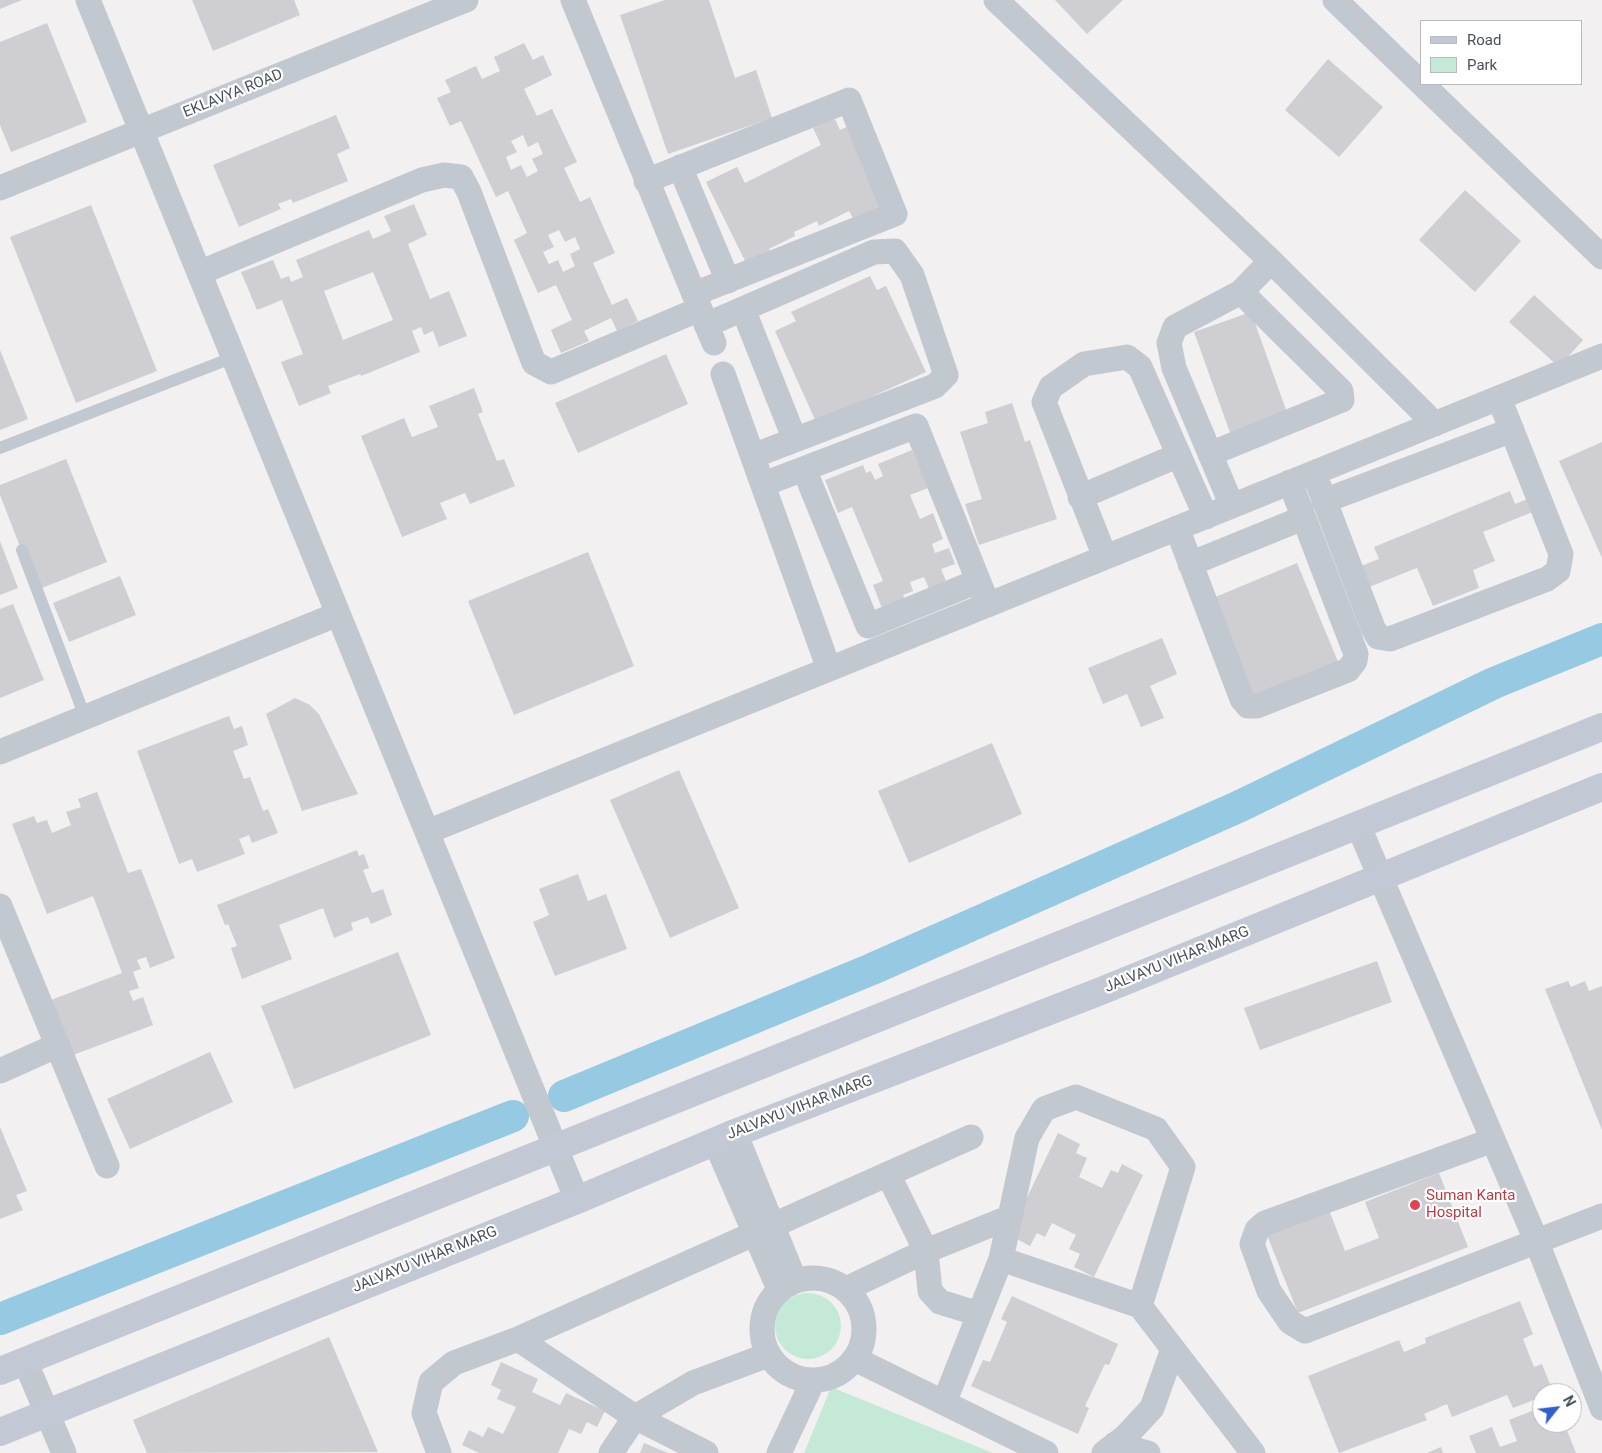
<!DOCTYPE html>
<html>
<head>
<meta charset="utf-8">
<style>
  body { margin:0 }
  #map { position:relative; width:1602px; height:1453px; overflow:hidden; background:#f2f0f0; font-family:Roboto,sans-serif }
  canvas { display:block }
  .legend { position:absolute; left:1420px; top:20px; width:162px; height:65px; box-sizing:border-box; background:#fff; border:1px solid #b7b9bd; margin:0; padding:6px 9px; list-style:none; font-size:15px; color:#4a515b }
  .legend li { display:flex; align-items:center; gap:10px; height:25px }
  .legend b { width:25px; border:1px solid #b7b9bd }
  .north { position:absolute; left:1532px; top:1383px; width:50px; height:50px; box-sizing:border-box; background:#fff; border:1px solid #b7b9bd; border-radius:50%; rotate:61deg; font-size:14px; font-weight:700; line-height:20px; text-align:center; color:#4a515b }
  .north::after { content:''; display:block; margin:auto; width:18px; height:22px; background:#2f60cd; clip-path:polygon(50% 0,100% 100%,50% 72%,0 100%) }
</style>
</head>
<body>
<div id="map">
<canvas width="1602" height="1453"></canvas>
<ul class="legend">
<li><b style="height:6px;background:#c3c9d4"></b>Road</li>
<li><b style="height:14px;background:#c4ead7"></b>Park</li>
</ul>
<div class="north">N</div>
</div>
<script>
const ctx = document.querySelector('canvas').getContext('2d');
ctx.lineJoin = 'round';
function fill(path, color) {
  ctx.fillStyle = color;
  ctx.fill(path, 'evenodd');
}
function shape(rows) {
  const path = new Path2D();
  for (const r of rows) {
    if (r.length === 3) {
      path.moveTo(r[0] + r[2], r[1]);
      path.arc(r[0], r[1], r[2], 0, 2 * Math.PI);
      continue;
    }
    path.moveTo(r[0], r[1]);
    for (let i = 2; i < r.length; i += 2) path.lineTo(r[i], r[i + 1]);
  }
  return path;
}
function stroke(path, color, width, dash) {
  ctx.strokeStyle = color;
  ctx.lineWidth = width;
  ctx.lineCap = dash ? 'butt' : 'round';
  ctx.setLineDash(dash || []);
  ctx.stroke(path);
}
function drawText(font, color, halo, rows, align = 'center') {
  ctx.font = font + ' Roboto,sans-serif';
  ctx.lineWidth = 4.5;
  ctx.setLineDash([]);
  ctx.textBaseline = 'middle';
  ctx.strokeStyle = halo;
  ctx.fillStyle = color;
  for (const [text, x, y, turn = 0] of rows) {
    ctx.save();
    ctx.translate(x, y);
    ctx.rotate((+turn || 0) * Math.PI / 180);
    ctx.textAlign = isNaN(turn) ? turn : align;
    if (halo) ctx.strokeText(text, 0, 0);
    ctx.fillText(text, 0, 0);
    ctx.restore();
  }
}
fill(shape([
  [808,1326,33],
  [831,1387,993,1453,804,1453]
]), '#c4ead7');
stroke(shape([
  [513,1116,564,1096]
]), '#96c9e2', 9);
stroke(shape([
  [564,1096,872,969,1238,807,1494,683,1602,639],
  [0,1319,513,1116]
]), '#96c9e2', 32);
fill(shape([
  [0,0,22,0,0,9],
  [192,0,294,0,300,15,213,51],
  [665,0,709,0,735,78,756,70,772,118,668,154,620,15],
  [1055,0,1123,0,1087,34],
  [47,23,87,122,11,152,0,125,0,42],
  [524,43,533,60,543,55,552,75,524,89,537,116,552,109,577,162,564,168,580,202,590,197,615,253,593,263,612,305,627,298,638,321,617,331,611,318,584,331,589,341,561,353,551,330,572,320,556,285,538,293,514,240,527,233,508,191,496,197,461,121,450,126,437,98,451,92,445,80,476,66,482,79,500,71,494,57],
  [523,135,528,147,538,142,543,154,532,159,538,171,527,177,521,165,511,170,506,157,517,152,511,141],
  [559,230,565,242,575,237,580,249,570,254,575,266,563,272,558,260,549,264,543,252,554,247,548,235],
  [1328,59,1383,107,1339,157,1285,110],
  [336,115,350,148,337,154,348,181,293,203,291,199,278,204,281,209,239,227,213,165],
  [834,117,840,130,851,125,881,209,855,222,849,211,819,226,817,221,794,232,795,236,769,249,773,257,749,269,706,182,737,167,745,183,821,145,813,128],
  [1465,190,1521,241,1475,292,1419,240],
  [414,204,427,235,408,244,430,299,449,291,467,336,439,347,433,331,424,335,421,327,412,331,420,352,361,376,360,374,328,386,331,393,299,406,281,362,303,354,282,300,257,310,241,272,273,260,281,279,289,276,291,282,303,277,296,260,369,230,373,239,391,231,384,216],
  [373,272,393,320,343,340,324,291],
  [91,205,157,371,76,403,10,237],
  [870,276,877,290,886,286,926,372,816,422,775,331,796,321,791,312],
  [1534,295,1583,340,1559,367,1509,322],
  [1251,312,1290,421,1233,441,1194,332],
  [0,350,28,419,0,430],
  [666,354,688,404,578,453,555,403],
  [474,388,483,412,478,414,497,461,504,459,515,486,470,504,465,493,440,503,447,519,402,537,361,436,404,418,412,437,438,427,429,406],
  [1012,403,1025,442,1030,440,1057,519,979,545,965,504,982,499,960,432,988,423,985,412],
  [1602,442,1602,558,1559,461],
  [912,450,928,488,910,495,920,519,933,513,943,539,932,544,935,553,949,548,955,564,941,569,948,586,931,594,924,577,910,582,913,591,903,595,906,602,883,611,873,585,883,581,852,507,838,513,825,480,863,465,866,473,871,471,875,480,883,476,878,464],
  [66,459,107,562,37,590,0,495,0,485],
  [1510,491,1515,504,1530,498,1535,511,1483,532,1495,561,1473,570,1479,588,1433,606,1417,568,1369,587,1361,566,1379,559,1374,547],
  [0,541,18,588,0,595],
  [588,552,634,666,514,715,468,601],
  [1297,563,1339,664,1254,699,1213,598],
  [120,576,136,615,69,642,53,603],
  [13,604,44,680,0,698,0,609],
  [1162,638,1177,674,1150,686,1164,718,1141,727,1127,694,1103,704,1088,668],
  [295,698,310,705,319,714,358,794,302,811,266,714],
  [229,716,234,729,242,726,248,745,233,751,244,779,250,777,263,811,268,809,278,833,252,843,249,835,239,839,245,854,197,872,192,859,179,864,137,751],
  [992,743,1022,814,909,863,878,791],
  [679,770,739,908,670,938,610,800],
  [97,792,128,873,141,869,175,958,150,968,146,957,137,960,141,969,133,972,139,988,129,991,133,1001,143,997,153,1025,73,1055,51,1000,122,973,93,896,47,914,12,824,34,816,37,823,47,820,52,833,71,825,66,812,81,807,78,799],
  [357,850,359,856,364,854,369,868,363,870,372,893,383,889,392,915,371,924,368,917,351,923,353,930,334,938,323,908,279,925,292,959,242,979,231,948,237,946,228,924,225,925,217,905],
  [578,874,588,901,606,894,627,949,555,976,533,922,549,915,539,889],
  [398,952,431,1035,294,1089,261,1006],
  [1377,961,1392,1002,1260,1050,1244,1008],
  [1568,981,1571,987,1585,981,1589,991,1602,986,1602,1130,1545,989],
  [210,1052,233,1102,130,1149,107,1099],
  [0,1127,27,1191,16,1195,23,1210,0,1219],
  [1058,1133,1080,1144,1076,1153,1087,1158,1079,1177,1102,1188,1111,1170,1118,1173,1122,1164,1143,1175,1094,1277,1074,1267,1080,1254,1069,1249,1076,1235,1052,1223,1045,1237,1037,1233,1030,1246,1009,1235],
  [1439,1173,1468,1247,1298,1313,1267,1235,1329,1210,1345,1251,1379,1238,1365,1202],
  [1012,1296,1118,1344,1109,1365,1105,1364,1085,1406,1089,1408,1078,1434,971,1386,983,1360,990,1362,1007,1322,1001,1319],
  [1520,1301,1533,1334,1523,1339,1534,1367,1542,1364,1553,1392,1542,1393,1542,1397,1513,1408,1507,1395,1452,1417,1447,1404,1424,1414,1427,1420,1339,1453,1308,1376,1399,1340,1404,1352,1426,1343,1425,1338],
  [329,1337,378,1452,147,1453,133,1420],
  [501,1362,538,1379,532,1392,560,1405,566,1393,605,1411,597,1427,587,1422,581,1434,569,1429,558,1453,479,1453,462,1445,469,1430,483,1437,488,1427,503,1434,516,1407,497,1399,501,1390,491,1385],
  [1542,1407,1542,1423,1564,1423,1576,1453,1476,1453,1469,1436,1492,1427,1500,1447,1517,1441,1509,1420],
  [644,1443,668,1453,640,1453],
  [1441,1447,1443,1453,1427,1453]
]), '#ceced3');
stroke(shape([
  [0,448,234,357],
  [22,550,85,717]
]), '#c2c8d0', 12);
stroke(shape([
  [88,0,577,1200],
  [573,0,714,343],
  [996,0,1271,261,1435,424],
  [1335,0,1421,83],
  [1422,84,1602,257],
  [680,167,728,281],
  [646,181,849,100,895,214,694,294],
  [0,188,466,0],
  [199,273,422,180,444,175,461,177,469,192,534,363,551,372,700,309],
  [743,309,795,440],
  [706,325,874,252,895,251,912,275,946,375,935,386,753,456],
  [723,374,829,669],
  [1210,454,1342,400,1341,391,1241,292],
  [804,469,868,626,978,581],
  [1314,473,1373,628,1378,637,1390,639,1547,579,1558,571,1561,554,1499,398],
  [764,484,916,426,988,605],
  [1080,497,1179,455],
  [1324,501,1512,430],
  [1232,506,1174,368,1169,343,1175,327,1241,292,1271,261],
  [1177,528,1242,699,1248,706,1257,706,1348,670,1355,661,1356,654,1290,482],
  [1105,557,1044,402,1051,387,1084,364,1127,357,1140,367,1206,517],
  [1190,564,1303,518],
  [0,752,338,614],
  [1358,825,1536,1240,1602,1408],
  [427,832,1602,356],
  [0,906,107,1166],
  [0,1071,58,1045],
  [735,1133,795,1281],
  [1493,1140,1265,1223,1257,1230,1252,1244,1269,1291,1290,1322,1305,1331,1602,1216],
  [715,1141,779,1289],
  [888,1174,926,1251,930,1291,940,1302,979,1314],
  [1001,1259,1140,1306],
  [813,1329,51],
  [846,1289,926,1251,1008,1218],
  [518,1339,635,1417,706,1453],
  [855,1359,1046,1453],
  [25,1361,64,1453],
  [944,1403,1001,1259,1027,1138,1044,1109,1076,1097,1156,1129,1183,1167,1140,1306,1253,1453],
  [1115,1444,1148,1453],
  [439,1453,424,1413,431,1382,454,1363,518,1339,971,1137],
  [611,1453,635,1417,693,1383,768,1355],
  [779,1453,813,1381],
  [1104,1453,1125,1437,1152,1408,1173,1349]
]), '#c2c8d0', 25);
stroke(shape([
  [0,1371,1602,727],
  [0,1432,577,1200,735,1133,1101,991,1602,787]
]), '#c3c9d4', 28);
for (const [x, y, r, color] of [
  [1415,1205,6,"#e0444e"]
]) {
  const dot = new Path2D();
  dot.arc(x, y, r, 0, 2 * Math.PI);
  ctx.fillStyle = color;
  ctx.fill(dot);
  stroke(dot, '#fff', 2);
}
drawText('15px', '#4a515b', '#fff', [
  ["EKLAVYA ROAD",233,94,-22],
  ["JALVAYU VIHAR MARG",1177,960,-22],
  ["JALVAYU VIHAR MARG",800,1108,-21],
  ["JALVAYU VIHAR MARG",425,1260,-22]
]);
drawText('15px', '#be3a42', '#fff', [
  ["Suman Kanta",1426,1196],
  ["Hospital",1426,1213]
], 'left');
</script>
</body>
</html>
